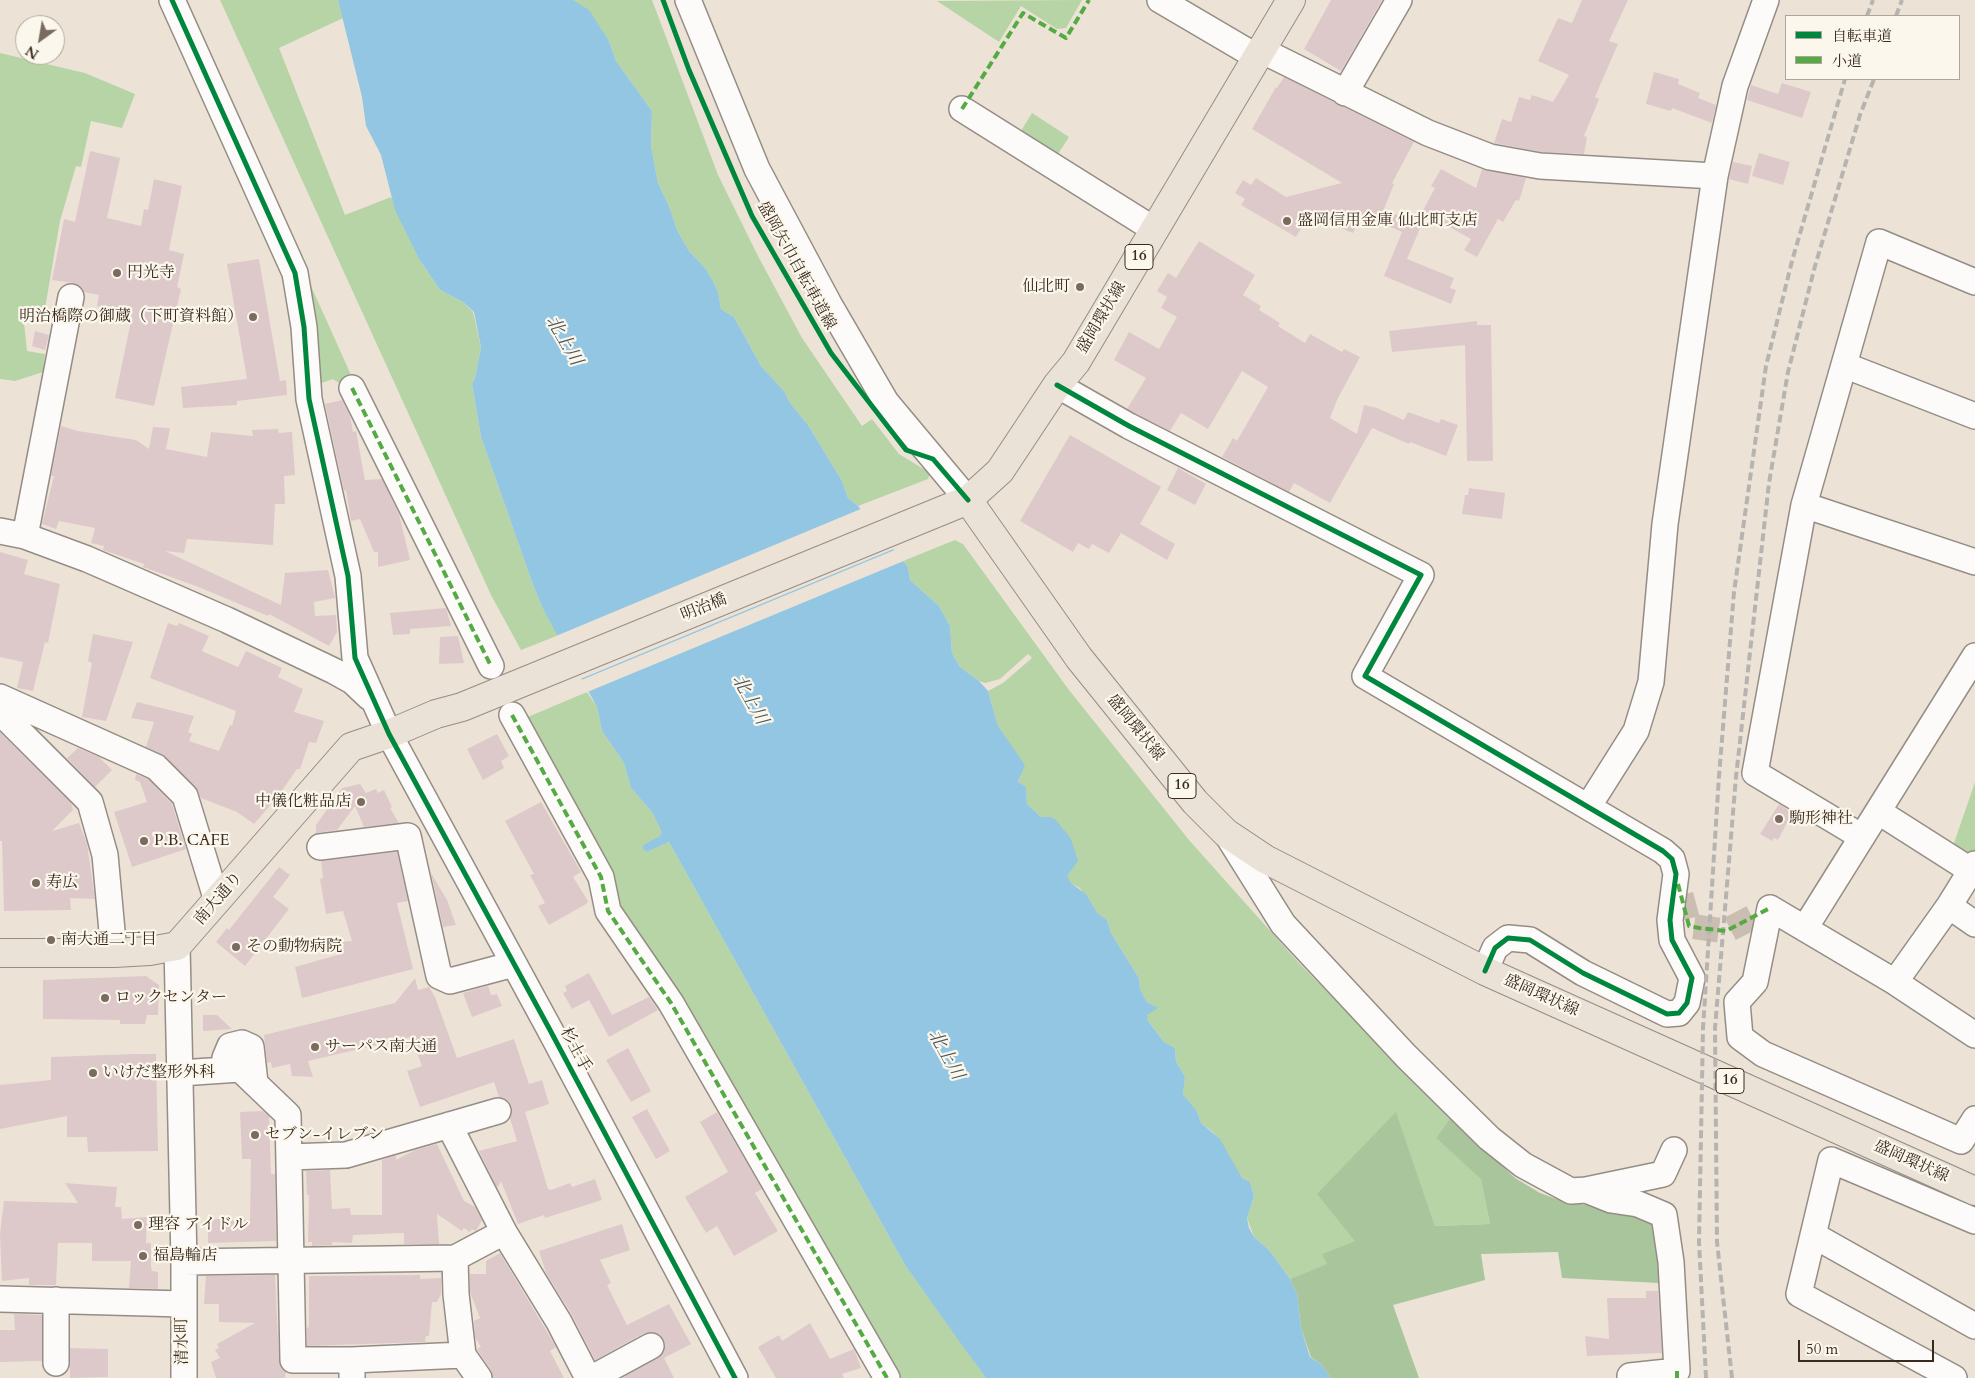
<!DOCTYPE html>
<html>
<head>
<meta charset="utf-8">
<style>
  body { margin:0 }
  #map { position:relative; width:1975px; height:1378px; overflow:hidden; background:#ece3d6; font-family:Cardo,"Noto Serif JP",serif }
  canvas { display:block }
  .legend { position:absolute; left:1785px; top:15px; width:175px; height:65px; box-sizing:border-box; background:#fbf7ec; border:1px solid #aea59a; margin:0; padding:6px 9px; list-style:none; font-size:15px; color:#3b2a1e }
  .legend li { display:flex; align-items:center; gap:10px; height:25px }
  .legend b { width:25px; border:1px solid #aea59a }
  .north { position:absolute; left:15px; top:15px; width:50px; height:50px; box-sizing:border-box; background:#fbf7ec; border:1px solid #aea59a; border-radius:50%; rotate:212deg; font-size:14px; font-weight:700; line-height:20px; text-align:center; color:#3b2a1e }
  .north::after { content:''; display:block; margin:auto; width:18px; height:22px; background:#796b5e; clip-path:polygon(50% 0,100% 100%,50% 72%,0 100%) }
  .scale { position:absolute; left:1798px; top:1340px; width:136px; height:22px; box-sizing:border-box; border:2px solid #3b2a1e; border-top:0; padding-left:6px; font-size:15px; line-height:18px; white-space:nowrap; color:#3b2a1e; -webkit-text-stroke:4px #fbf7ec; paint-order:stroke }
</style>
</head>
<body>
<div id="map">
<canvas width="1975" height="1378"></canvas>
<ul class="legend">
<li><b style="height:6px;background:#00873e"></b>自転車道</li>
<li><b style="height:6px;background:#55ab43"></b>小道</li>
</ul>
<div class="north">N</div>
<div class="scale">50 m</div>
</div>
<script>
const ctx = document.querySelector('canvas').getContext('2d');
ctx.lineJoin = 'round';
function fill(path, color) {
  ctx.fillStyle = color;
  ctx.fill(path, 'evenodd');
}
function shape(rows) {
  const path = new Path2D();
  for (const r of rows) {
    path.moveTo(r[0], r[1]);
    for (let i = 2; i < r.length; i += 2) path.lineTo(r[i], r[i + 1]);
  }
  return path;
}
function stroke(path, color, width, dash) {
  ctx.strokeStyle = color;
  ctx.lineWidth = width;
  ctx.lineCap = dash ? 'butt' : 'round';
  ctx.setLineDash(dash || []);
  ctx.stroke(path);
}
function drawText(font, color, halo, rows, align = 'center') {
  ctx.font = font + ' Cardo,"Noto Serif JP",serif';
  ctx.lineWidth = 4.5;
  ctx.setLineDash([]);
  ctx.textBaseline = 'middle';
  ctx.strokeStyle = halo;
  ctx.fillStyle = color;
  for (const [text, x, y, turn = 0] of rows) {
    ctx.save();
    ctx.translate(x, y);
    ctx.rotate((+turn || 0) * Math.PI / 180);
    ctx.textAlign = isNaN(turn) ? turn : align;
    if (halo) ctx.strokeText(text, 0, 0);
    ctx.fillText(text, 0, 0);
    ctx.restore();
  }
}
fill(shape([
  [220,0,338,0,343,18,279,48,345,215,391,197,419,259,440,290,463,302,473,312,481,347,475,378,472,384,481,437,532,582,543,609,559,635,521,650,491,595],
  [573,0,652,0,718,175,758,256,802,338,862,426,872,419,899,454,930,473,928,479,858,506,848,498,842,481,808,425,790,403,784,391,761,366,734,317,721,309,718,292,713,281,706,269,689,251,677,230,669,206,658,183,651,146,652,111,616,61,609,41],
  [1082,0,1066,28,1057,29,1021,6,999,42,937,1],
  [0,53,85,73,135,94,122,128,91,121,81,167,76,166,60,221,43,320,24,323,27,351,45,354,43,372,15,381,0,379],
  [1032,113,1069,137,1058,154,1021,131],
  [311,286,356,386,349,390,333,379,316,385,305,289],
  [955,540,963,544,1069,690,1189,840,1298,962,1451,1117,1436,1138,1481,1178,1490,1224,1435,1226,1396,1113,1356,1241,1322,1254,1328,1264,1290,1279,1269,1250,1254,1237,1247,1218,1254,1196,1250,1182,1242,1178,1214,1133,1201,1123,1197,1111,1183,1094,1185,1077,1176,1061,1175,1048,1164,1042,1148,1021,1146,1015,1157,1008,1147,1002,1140,989,1139,978,1111,933,1107,920,1096,913,1080,888,1071,883,1066,876,1051,817,1041,817,1027,804,1026,788,1018,783,1021,774,1008,742,998,726,988,691,1003,683,1032,658,1028,654,1000,679,985,683,979,681,960,667,952,653,950,626,939,606,910,580,908,567,903,561],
  [587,692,597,707,602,731,624,763,631,788,652,812,663,832,661,836,643,845,647,852,669,842,905,1265,986,1378,897,1378,636,936,620,904,609,872,523,719],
  [1975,782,1975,853,1952,849]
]), '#b7d4a6');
fill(shape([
  [1396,1112,1435,1226,1490,1224,1481,1179,1436,1138,1451,1117,1515,1178,1540,1193,1565,1202,1630,1211,1642,1216,1652,1225,1657,1238,1659,1283,1562,1278,1558,1252,1481,1254,1485,1280,1393,1305,1419,1378,1331,1378,1321,1364,1311,1357,1301,1328,1297,1294,1290,1279,1327,1264,1322,1254,1355,1241,1317,1194]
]), '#a8c59c');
fill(shape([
  [338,0,573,0,589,10,609,41,616,61,652,111,651,146,658,183,669,206,677,230,689,251,706,269,713,281,718,292,721,309,734,317,761,366,784,391,790,403,808,425,842,481,848,498,858,506,908,567,910,580,939,606,950,626,952,653,960,667,979,681,988,691,998,726,1025,765,1018,782,1026,787,1027,804,1041,817,1051,817,1056,820,1071,839,1078,861,1067,876,1071,883,1086,894,1097,913,1107,920,1111,933,1139,978,1140,989,1147,1002,1158,1008,1147,1015,1148,1021,1164,1042,1175,1048,1176,1061,1185,1077,1183,1094,1197,1111,1201,1123,1220,1139,1242,1178,1250,1182,1254,1196,1247,1218,1249,1228,1254,1237,1269,1250,1290,1279,1297,1294,1301,1328,1310,1357,1321,1364,1331,1378,986,1378,959,1341,905,1265,669,842,647,852,643,849,643,845,660,836,662,832,652,812,631,788,624,763,602,731,597,707,543,609,532,582,481,437,472,384,475,378,481,347,474,312,463,302,440,290,419,259,395,210,381,155,366,126,362,97]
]), '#93c6e2');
fill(shape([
  [863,508,896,548,578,680,556,636],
  [897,549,906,560,585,693,579,681]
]), '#ece3d6');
fill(shape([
  [1331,0,1382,0,1341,71,1304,49],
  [1582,0,1628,0,1609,41,1618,44,1595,97,1599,99,1584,136,1587,137,1584,154,1542,152,1494,143,1502,119,1511,122,1519,97,1530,100,1532,95,1553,102,1569,75,1538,61,1558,18,1572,23],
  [1654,72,1679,79,1678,84,1700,93,1698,98,1716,105,1712,123,1672,108,1671,111,1646,104],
  [1284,77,1414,142,1392,183,1394,184,1384,209,1421,226,1407,259,1454,278,1450,288,1456,290,1451,304,1384,276,1402,232,1361,214,1353,233,1309,215,1296,237,1241,205,1245,199,1235,193,1243,180,1251,185,1256,178,1286,197,1342,183,1252,129,1276,87,1277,88],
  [1782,83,1811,92,1802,118,1747,100,1751,85,1778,94],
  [90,151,120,158,107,218,141,226,144,209,148,210,154,179,182,186,169,250,184,254,177,287,181,289,154,406,115,398,132,316,97,306,99,295,84,292,74,283,52,280,64,219,75,222],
  [1759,153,1790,162,1783,185,1752,176],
  [1733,162,1752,166,1748,184,1729,179],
  [1441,169,1476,188,1482,169,1526,178,1519,201,1516,200,1503,222,1498,219,1477,257,1464,250,1471,239,1422,212,1435,188,1431,186],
  [1199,241,1255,275,1243,295,1261,306,1259,310,1280,323,1278,326,1305,343,1310,334,1342,352,1344,349,1360,357,1337,400,1330,418,1357,434,1364,405,1377,408,1404,420,1408,412,1439,423,1441,419,1458,425,1446,456,1410,442,1409,444,1372,428,1330,503,1294,483,1289,492,1222,457,1233,438,1237,441,1268,387,1242,371,1208,429,1181,413,1170,431,1127,409,1146,378,1114,360,1129,332,1159,349,1177,317,1161,308,1167,297,1157,291,1168,273,1176,278],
  [259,259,280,381,286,380,287,395,237,401,237,405,183,408,181,387,247,379,227,264],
  [1477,321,1477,325,1491,325,1493,461,1467,461,1465,345,1392,352,1389,331],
  [35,331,49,335,45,350,32,346],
  [342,400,350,416,353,432,356,431,365,480,382,479,399,514,410,560,378,567,378,552,374,552,360,519,351,521,346,490,344,491,325,404],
  [61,426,78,431,136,440,149,449,153,427,170,428,166,449,207,457,211,432,253,436,252,430,278,429,279,433,292,432,295,475,284,476,285,504,275,504,273,545,187,539,184,553,165,551,281,605,285,573,328,570,335,598,314,602,315,616,336,615,337,632,329,646,269,614,268,616,196,586,143,567,144,564,103,550,104,546,91,543,95,528,59,521,56,529,42,524,54,476,51,476],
  [1070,435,1161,487,1140,524,1175,544,1167,560,1121,533,1109,553,1092,544,1089,549,1078,543,1073,552,1020,521],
  [1178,468,1206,484,1195,505,1167,490],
  [1469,488,1505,493,1502,519,1462,514,1465,495,1468,495],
  [0,552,28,560,24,574,60,584,48,643,45,642,33,691,17,688,23,662,0,657],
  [446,608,451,626,410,629,410,634,393,635,390,613],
  [168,623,177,626,179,623,209,636,202,651,238,667,246,651,282,668,278,677,303,689,294,712,324,721,316,743,309,742,300,769,297,769,279,795,254,824,237,812,201,798,195,786,166,757,146,747,154,722,131,718,137,702,194,716,188,732,192,734,189,741,219,751,230,725,232,726,236,711,150,678],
  [93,634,133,642,106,721,82,717,92,663,88,661],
  [458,636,464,663,439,664,440,637],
  [0,732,71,803,73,810,52,831,79,823,87,844,95,899,70,898,71,910,4,911,2,841,0,841],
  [497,734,509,756,501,761,504,768,483,780,467,749],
  [78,748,99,757,112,770,95,787,67,758],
  [136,774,148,779,172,804,186,849,132,867,114,812,147,802,140,782,135,780],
  [360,784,366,793,376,789,378,793,384,790,392,807,390,808,399,823,364,827,355,806,337,830,316,833,316,825,342,788],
  [541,802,581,872,573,877,588,901,586,904,549,925,538,906,545,903,530,875,534,874,505,821],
  [1779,804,1792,813,1778,840,1774,838,1772,841,1760,834],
  [397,852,408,901,397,903,413,969,302,998,295,967,341,954,340,942,352,941,343,911,326,914,320,879,323,878,321,861],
  [279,867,290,875,273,897,289,909,245,966,216,942,227,928,229,930],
  [431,873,447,900,456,925,443,927],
  [589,973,612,1015,649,997,658,1010,609,1037,589,1000,572,1009,563,993,567,991,565,986],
  [146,976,159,985,158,1015,147,1015,145,1024,120,1024,120,1020,43,1019,43,980],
  [415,978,418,990,429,987,435,997,457,1058,514,1039,529,1084,542,1080,549,1104,525,1112,548,1189,551,1190,570,1183,572,1187,595,1179,602,1200,545,1218,544,1215,518,1224,501,1181,497,1188,479,1151,517,1141,510,1118,512,1107,508,1100,499,1097,494,1082,420,1107,407,1071,422,1066,411,1037,308,1061,313,1077,292,1076,290,1064,272,1068,271,1062,267,1063,264,1035,395,1003],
  [488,986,491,995,497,994,502,1006,472,1017,463,993],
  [203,1015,217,1015,232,1029,203,1031],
  [628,1048,651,1091,631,1102,606,1060],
  [135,1054,156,1054,158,1151,88,1152,87,1137,67,1137,67,1116,0,1129,0,1085,51,1080,51,1057],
  [647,1109,670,1151,656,1159,632,1117],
  [263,1111,269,1116,271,1174,275,1174,276,1241,208,1243,208,1219,250,1220,251,1159,242,1159,240,1112],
  [717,1112,762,1189,755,1193,778,1231,734,1256,717,1226,706,1233,685,1197,728,1172,700,1122],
  [437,1144,464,1201,475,1207,482,1220,476,1231,472,1229,470,1232,464,1228,462,1231,437,1214,439,1244,404,1244,404,1233,353,1235,352,1243,332,1242,332,1245,312,1246,312,1242,308,1242,309,1195,307,1195,306,1171,330,1170,332,1209,350,1208,351,1215,382,1215,382,1160,396,1155,396,1160,415,1150],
  [65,1183,117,1187,115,1207,121,1207,122,1219,147,1217,146,1243,151,1243,151,1267,152,1271,158,1272,158,1289,129,1288,131,1261,92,1261,92,1243,58,1243,56,1285,29,1285,29,1278,2,1281,0,1234,4,1201,78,1203],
  [622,1224,630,1250,600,1260,611,1283,607,1285,627,1325,669,1304,691,1344,664,1358,674,1378,622,1378,663,1354,665,1347,664,1340,659,1334,652,1332,644,1333,595,1360,572,1315,546,1273,539,1251],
  [500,1253,556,1347,550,1351,564,1378,493,1378,491,1370,477,1349,481,1347,475,1337,474,1321,480,1318,470,1292,470,1274,486,1274,486,1261],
  [275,1275,279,1360,286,1372,285,1378,216,1378,211,1362,220,1358,215,1350,219,1348,217,1344,255,1323,219,1322,219,1304,204,1304,206,1276],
  [420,1275,420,1279,441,1278,441,1294,437,1302,432,1302,429,1336,426,1336,425,1342,307,1346,307,1328,309,1327,309,1276],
  [1646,1291,1658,1291,1662,1353,1587,1356,1585,1336,1609,1339,1607,1298,1646,1298],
  [14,1314,42,1315,42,1361,0,1362,0,1330,15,1330],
  [810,1323,830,1359,854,1349,861,1368,842,1374,844,1378,776,1378,758,1347,779,1335,782,1341],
  [70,1348,108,1349,108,1377,70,1378]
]), '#dec9ca');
stroke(shape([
  [1681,895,1689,926,1726,931,1753,917]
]), '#c9beb1', 25, [25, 12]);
const minor = shape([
  [172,0,295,273,304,327,309,399,348,576,355,658,389,734,550,1030,735,1378],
  [688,0,757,169,829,304,886,402,968,500],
  [1160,0,1257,57],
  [1261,50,1428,133,1490,157,1540,166,1715,176],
  [1345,93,1399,0],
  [962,109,1155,230],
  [1844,365,1975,416],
  [1057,385,1129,426,1421,575,1365,676,1663,851,1672,859,1676,874,1670,920,1672,940,1692,978,1687,1003,1679,1013,1667,1014,1583,973,1530,940,1508,938,1495,948,1485,971],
  [352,388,491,666],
  [1804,505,1975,562],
  [0,531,25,536,87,559,227,620,334,671,352,681,369,697],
  [25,536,71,297],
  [0,697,156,767,185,796,217,901],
  [0,706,6,718,90,802,105,855,114,953],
  [512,715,601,877,608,911,671,1003,887,1378],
  [1588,807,1636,731,1651,682,1665,524,1715,176,1735,86,1766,0],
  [1879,812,1970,870],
  [1226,833,1283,924,1406,1056,1489,1138,1523,1165,1571,1191,1586,1190,1611,1200,1638,1204,1664,1215,1671,1262,1677,1371,1630,1376,1630,1378],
  [1862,837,1755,773,1804,505,1879,242,1975,282],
  [320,847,408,836,439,976,450,981,514,964],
  [1949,906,1975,924],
  [1770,908,1755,982,1737,1002,1740,1037,1763,1054,1961,1141,1975,1119],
  [1770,908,1895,982,1975,1035],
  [1805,928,1975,656],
  [177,946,184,1262,184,1378],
  [1895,982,1949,906,1975,864],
  [224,1070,225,1058,230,1046,242,1043,251,1047,255,1083],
  [180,1073,240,1069,288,1115,293,1360,352,1360,352,1378],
  [449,1125,504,1232],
  [289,1157,346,1155,498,1111],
  [1586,1190,1663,1174,1674,1150],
  [1813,1235,1975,1326],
  [455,1258,504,1232,559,1322,588,1378],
  [184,1262,455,1258,456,1294,463,1355,479,1378],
  [0,1299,183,1304],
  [352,1360,463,1355],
  [56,1363,56,1300],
  [592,1378,651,1346],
  [1954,1378,1799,1294,1831,1160,1975,1221]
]);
const major = shape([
  [968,500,1079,658,1195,802,1226,833,1265,859,1485,971,1975,1191],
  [0,953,114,953,150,951,177,946,351,747,389,734,436,714,462,707,968,500,1000,471,1057,385,1076,362,1291,0]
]);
stroke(minor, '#958d85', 28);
stroke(major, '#958d85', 30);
stroke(minor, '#fcfbf9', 25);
stroke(major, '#eae2d6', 28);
stroke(shape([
  [1867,16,1873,0],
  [1896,16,1902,0],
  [1706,1378,1699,1242,1703,1029,1719,776,1734,592,1766,366,1792,261,1845,79],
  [1732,1378,1717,1242,1715,1028,1736,777,1769,483,1788,372,1815,266,1860,115,1874,79]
]), '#b6b3b0', 4, [8, 4]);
stroke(shape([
  [962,109,1023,13,1066,38,1089,0],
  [352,388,491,666],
  [512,715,601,877,608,911,671,1003,887,1378],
  [1678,884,1689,926,1699,928,1726,931,1770,908],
  [1677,1371,1677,1378]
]), '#55ab43', 4, [8, 4]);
stroke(shape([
  [172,0,295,273,304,327,309,399,348,576,355,658,389,734,550,1030,735,1378],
  [663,0,689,70,752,216,831,353,906,450,933,459,968,500],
  [1057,385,1129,426,1421,575,1365,676,1663,851,1672,859,1676,874,1670,920,1672,940,1692,978,1687,1003,1679,1013,1667,1014,1583,973,1530,940,1508,938,1495,948,1485,971]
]), '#00873e', 5);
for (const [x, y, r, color] of [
  [1287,221,5,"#796b5e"],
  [117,273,5,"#796b5e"],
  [1080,287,5,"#796b5e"],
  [253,317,5,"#796b5e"],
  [361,802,5,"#796b5e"],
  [1779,819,5,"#796b5e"],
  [144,841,5,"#796b5e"],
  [36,883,5,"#796b5e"],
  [51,940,5,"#796b5e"],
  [236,947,5,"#796b5e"],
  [105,998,5,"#796b5e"],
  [315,1047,5,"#796b5e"],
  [93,1073,5,"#796b5e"],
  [255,1135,5,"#796b5e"],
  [138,1225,5,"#796b5e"],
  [143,1256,5,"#796b5e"]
]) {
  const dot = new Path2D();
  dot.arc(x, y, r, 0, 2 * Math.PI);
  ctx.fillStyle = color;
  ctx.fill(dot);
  stroke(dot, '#fbf7ec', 2);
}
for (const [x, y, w] of [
  [1139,257,28],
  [1182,786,28],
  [1730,1081,28]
]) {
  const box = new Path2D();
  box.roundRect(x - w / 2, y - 12.5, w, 25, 4);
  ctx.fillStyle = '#fbf7ec';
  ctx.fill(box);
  stroke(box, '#3b2a1e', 1);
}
drawText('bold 15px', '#3b2a1e', null, [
  ["16",1139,257],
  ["16",1182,786],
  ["16",1730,1081]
]);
drawText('16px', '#3b2a1e', '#fbf7ec', [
  ["盛岡信用金庫 仙北町支店",1297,221],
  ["円光寺",127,273],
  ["仙北町",1070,287,"right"],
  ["明治橋際の御蔵（下町資料館）",243,317,"right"],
  ["中儀化粧品店",351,802,"right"],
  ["駒形神社",1789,819],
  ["P.B. CAFE",154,841],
  ["寿広",46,883],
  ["南大通二丁目",61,940],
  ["その動物病院",246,947],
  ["ロックセンター",115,998],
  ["サーパス南大通",325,1047],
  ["いけだ整形外科",103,1073],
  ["セブン-イレブン",265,1135],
  ["理容 アイドル",148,1225],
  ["福島輪店",153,1256]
], 'left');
drawText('16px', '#3b2a1e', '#fbf7ec', [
  ["盛岡矢巾自転車道線",796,266,61],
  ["盛岡環状線",1102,318,-59],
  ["明治橋",704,608,-22],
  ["盛岡環状線",1135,728,51],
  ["南大通り",219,899,-49],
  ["盛岡環状線",1541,996,24],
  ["杉土手",575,1050,62],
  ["盛岡環状線",1911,1162,24],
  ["清水町",183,1341,-91]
]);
drawText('italic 18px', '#4a555a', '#fbf7ec', [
  ["北上川",563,341,60],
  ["北上川",749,700,61],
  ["北上川",945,1055,61]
]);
</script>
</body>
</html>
